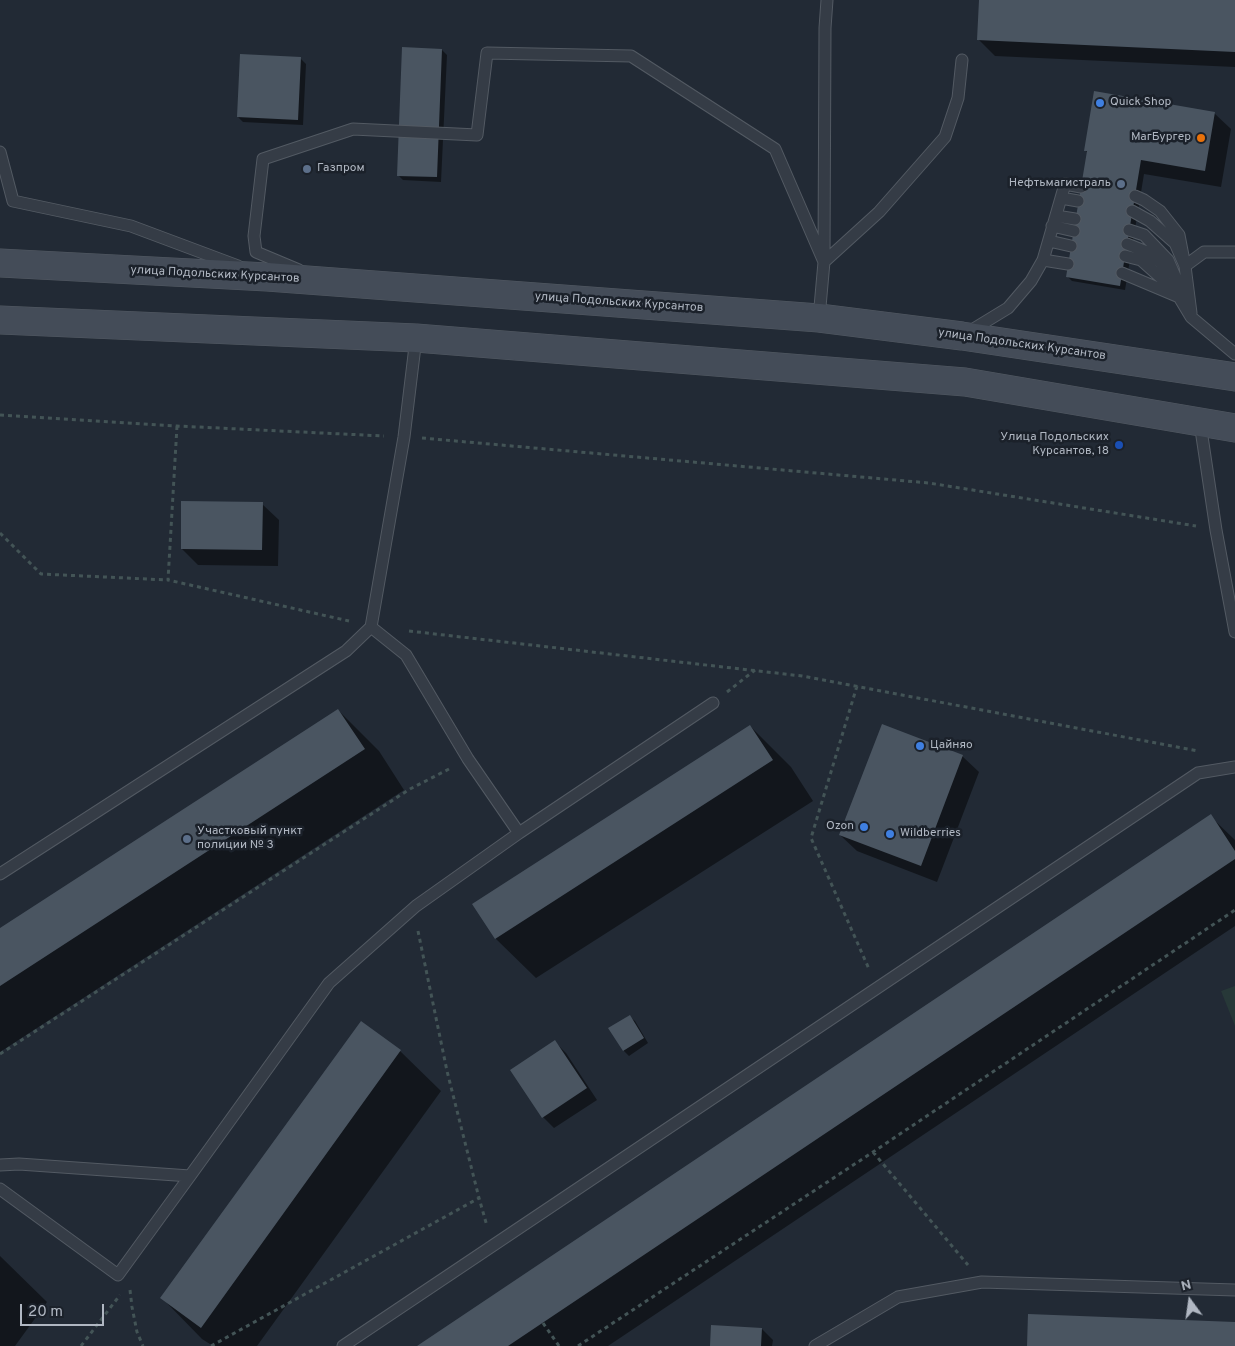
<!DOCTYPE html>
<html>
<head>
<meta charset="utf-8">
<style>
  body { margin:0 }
  #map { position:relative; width:1235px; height:1346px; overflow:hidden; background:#222a35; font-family:Overpass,sans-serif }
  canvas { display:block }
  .north { position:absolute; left:1165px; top:1276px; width:50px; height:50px; -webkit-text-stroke:4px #1b212a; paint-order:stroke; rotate:346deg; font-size:14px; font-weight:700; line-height:20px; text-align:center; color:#b0b7c2 }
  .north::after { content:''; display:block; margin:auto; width:18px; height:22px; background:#b0b7c2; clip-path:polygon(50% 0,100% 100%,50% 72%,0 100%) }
  .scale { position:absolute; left:20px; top:1304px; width:84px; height:22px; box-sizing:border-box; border:2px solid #b0b7c2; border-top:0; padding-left:6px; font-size:15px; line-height:18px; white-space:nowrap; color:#b0b7c2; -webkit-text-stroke:4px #1b212a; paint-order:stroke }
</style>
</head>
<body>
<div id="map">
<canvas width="1235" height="1346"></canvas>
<div class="north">N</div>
<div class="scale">20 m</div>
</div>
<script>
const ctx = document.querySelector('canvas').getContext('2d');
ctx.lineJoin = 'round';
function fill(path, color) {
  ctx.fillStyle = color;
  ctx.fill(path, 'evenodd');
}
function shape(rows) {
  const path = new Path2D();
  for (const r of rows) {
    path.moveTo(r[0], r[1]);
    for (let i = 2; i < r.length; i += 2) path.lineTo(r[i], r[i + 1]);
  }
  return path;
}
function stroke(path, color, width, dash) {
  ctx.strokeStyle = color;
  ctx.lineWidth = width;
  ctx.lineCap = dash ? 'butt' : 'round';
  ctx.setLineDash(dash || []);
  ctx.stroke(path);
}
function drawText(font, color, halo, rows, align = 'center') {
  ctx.font = font + ' Overpass,sans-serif';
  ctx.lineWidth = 5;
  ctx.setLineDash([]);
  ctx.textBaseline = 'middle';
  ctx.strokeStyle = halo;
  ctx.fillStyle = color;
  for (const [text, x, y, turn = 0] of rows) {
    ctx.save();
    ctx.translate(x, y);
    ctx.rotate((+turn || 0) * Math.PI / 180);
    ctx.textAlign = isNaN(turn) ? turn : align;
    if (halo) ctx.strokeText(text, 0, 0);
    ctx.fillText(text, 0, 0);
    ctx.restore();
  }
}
fill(shape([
  [1235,986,1235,1026,1221,991]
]), '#273838');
fill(shape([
  [980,0,1235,0,1235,67,995,56,978,39],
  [442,50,447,55,441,182,403,180,398,175],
  [300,58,306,64,303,125,243,122,238,117],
  [1214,113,1231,129,1221,187,1144,174,1125,290,1072,281,1067,276,1088,153,1085,150],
  [262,504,279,520,278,566,198,565,182,549],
  [338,710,379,751,404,790,0,1052,0,930],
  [750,726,791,767,813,801,536,978,495,938],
  [962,756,979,772,937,882,857,851,840,835],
  [1210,816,1235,840,1235,926,608,1346,420,1346],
  [629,1016,635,1021,648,1043,629,1056,624,1051,610,1029],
  [361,1023,400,1051,441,1091,257,1346,213,1346,202,1339,162,1298],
  [555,1042,566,1053,597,1100,554,1128,543,1117],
  [0,1256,47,1302,15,1346,0,1346],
  [762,1329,773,1340,772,1346,711,1346]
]), '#0007');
fill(shape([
  [979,0,1235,0,1235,52,977,40],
  [402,47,442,49,437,177,397,176],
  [240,54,301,57,298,120,237,117],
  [1094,91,1215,112,1205,171,1141,160,1120,286,1066,277,1087,151,1084,151],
  [181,501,263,502,262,550,181,549],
  [338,709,365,749,0,986,0,928],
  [882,724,963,755,921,866,839,835],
  [750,725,773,760,495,939,472,904],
  [1211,814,1235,851,1235,859,508,1346,417,1346],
  [630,1015,644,1038,623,1051,608,1028],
  [361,1021,401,1050,201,1328,160,1298],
  [555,1040,587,1088,542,1118,510,1070],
  [1028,1314,1235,1322,1235,1346,1027,1346],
  [711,1325,762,1328,761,1346,710,1346]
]), '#4a5561');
const lane = shape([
  [0,152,13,201,131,226,238,266],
  [1135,196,1144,200,1160,211,1179,235,1185,266,1204,252,1235,252],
  [1061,198,1078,201],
  [1132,211,1150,221,1175,243,1185,266,1191,313],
  [1056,216,1075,219],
  [1052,226,1074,231],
  [1129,230,1144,235,1168,260,1184,297],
  [1049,241,1071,246],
  [1127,244,1147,252,1161,263,1167,274],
  [1125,256,1141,260,1169,285,1176,294],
  [824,258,825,28,827,0],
  [1043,260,1065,184,1081,187],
  [299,270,256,252,254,236,263,159,353,129,477,135,487,53,631,56,775,149,824,262],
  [1122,273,1179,297,1191,317,1235,354],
  [819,318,824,262,879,212,945,137,958,98,962,60],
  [967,333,1008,308,1031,281,1043,260,1068,264],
  [1200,423,1216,530,1235,632],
  [371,627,406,655,468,759,519,833],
  [0,874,346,651,371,627,404,437,416,338],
  [0,1165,19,1164,190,1176,329,983,416,906,519,833,713,703],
  [0,1189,118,1275,190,1176],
  [343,1346,1198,773,1235,767],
  [815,1346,898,1297,982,1282,1235,1290]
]);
const secondary = shape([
  [0,263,267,277,819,318,962,336,1235,377],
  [0,320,416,338,965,382,1235,428]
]);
stroke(lane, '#535a63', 13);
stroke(secondary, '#535a63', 29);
stroke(shape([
  [0,415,177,426,384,436],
  [177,426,168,580,349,621],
  [422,438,929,483,1196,526],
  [0,533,41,574,168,580],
  [409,631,802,676,1198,751],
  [857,686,811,838,869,969],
  [727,692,755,670],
  [418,931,447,1071,479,1198],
  [0,1054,410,789,451,768],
  [873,1152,968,1265],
  [130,1290,132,1307,137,1332,143,1346],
  [543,1323,559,1346],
  [81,1346,120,1295],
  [211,1346,479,1198,487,1226],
  [578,1346,873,1152,1235,910]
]), '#435456', 3, [4, 4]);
stroke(lane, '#353c46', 11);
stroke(secondary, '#444c58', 28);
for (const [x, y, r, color] of [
  [1100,103,5,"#3f7fe0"],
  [1201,138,5,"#e8710a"],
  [307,169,5,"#5c6f8a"],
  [1121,184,5,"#5c6f8a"],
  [1119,445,5,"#1a4fb4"],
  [920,746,5,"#3f7fe0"],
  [864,827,5,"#3f7fe0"],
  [890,834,5,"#3f7fe0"],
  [187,839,5,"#5c6f8a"]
]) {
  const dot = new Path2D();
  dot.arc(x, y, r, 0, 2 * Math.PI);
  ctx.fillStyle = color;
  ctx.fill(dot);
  stroke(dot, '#1b212a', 2);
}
drawText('12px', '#b0b7c2', '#1b212a', [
  ["Quick Shop",1110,103],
  ["МагБургер",1191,138,"right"],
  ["Газпром",317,169],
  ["Нефтьмагистраль",1111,184,"right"],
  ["Улица Подольских",1109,438,"right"],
  ["Курсантов, 18",1109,452,"right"],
  ["Цайняо",930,746],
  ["Ozon",854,827,"right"],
  ["Участковый пункт",197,832],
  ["полиции № 3",197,846],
  ["Wildberries",900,834]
], 'left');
drawText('12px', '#b0b7c2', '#1b212a', [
  ["улица Подольских Курсантов",215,275,3],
  ["улица Подольских Курсантов",619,303,4],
  ["улица Подольских Курсантов",1022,345,8]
]);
</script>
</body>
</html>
